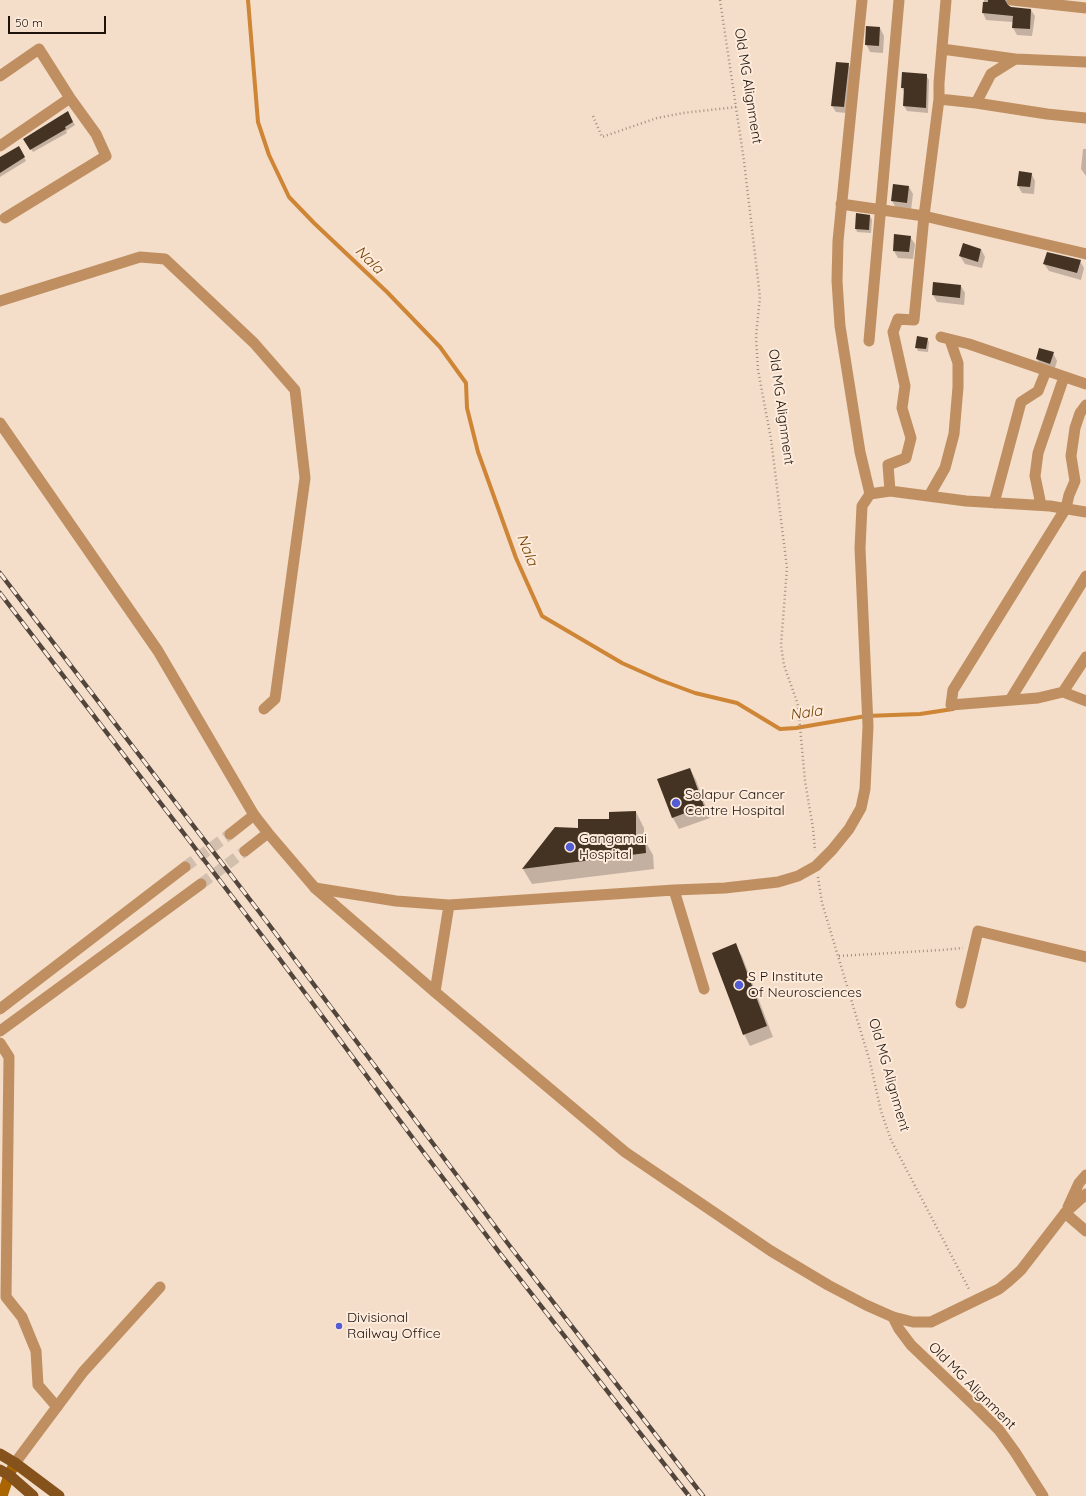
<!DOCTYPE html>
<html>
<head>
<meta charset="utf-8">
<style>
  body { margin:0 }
  #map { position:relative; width:1086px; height:1496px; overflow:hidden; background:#f4ddc9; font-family:Quicksand,sans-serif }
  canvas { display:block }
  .scale { position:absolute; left:8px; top:16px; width:98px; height:18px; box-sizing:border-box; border:2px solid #1b130c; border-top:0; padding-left:5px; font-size:12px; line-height:14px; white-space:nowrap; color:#1b130c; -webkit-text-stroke:3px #feebdb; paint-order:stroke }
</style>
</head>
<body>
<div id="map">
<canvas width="1086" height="1496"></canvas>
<div class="scale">50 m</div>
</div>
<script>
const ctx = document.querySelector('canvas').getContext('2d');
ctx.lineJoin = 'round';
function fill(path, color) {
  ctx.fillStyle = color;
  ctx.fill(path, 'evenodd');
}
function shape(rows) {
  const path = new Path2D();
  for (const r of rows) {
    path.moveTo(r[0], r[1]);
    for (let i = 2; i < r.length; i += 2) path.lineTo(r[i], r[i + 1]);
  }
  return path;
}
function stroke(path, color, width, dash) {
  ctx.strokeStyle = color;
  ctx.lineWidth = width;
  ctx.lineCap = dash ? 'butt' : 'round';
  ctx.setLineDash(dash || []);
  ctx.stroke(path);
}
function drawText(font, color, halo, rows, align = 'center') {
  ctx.font = font + ' Quicksand,sans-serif';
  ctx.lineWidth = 4;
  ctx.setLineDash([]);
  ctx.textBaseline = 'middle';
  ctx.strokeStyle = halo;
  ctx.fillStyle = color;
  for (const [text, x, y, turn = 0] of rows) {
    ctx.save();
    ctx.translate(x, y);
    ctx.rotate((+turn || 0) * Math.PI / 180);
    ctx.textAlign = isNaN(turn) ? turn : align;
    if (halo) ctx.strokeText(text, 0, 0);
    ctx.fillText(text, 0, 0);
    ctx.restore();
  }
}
fill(shape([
  [984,0,1010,0,1009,7,1031,10,1035,16,1032,36,1017,35,1013,28,1013,22,986,20,983,13],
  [880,28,884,36,883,53,870,52,866,44],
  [837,63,848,64,852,70,847,113,836,112,832,106],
  [926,75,929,80,928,113,907,111,904,106,904,92,902,88],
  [68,113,75,125,66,131,67,133,33,152,25,140],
  [19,147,26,161,0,177,0,159],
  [1083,149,1086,149,1086,176,1081,169],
  [1031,173,1035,181,1034,194,1022,193,1018,186],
  [909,187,913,194,911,210,896,208,892,201],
  [857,214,870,216,872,220,871,233,857,232,856,229],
  [910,237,915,244,913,259,898,258,894,251],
  [981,249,985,257,982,268,965,264,960,256],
  [1080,261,1084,268,1081,280,1049,271,1044,264],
  [961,286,965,293,964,305,937,302,933,295],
  [927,339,929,342,928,352,918,351,916,347],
  [1040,349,1053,353,1057,361,1054,371,1041,367,1037,359],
  [690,769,696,780,710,818,679,829,673,818],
  [636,812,644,828,644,839,653,855,654,869,532,884,523,869,555,828,579,829],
  [735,945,742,956,773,1037,750,1046,744,1034]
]), '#0003');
stroke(shape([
  [248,0,258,122,269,155,289,197,314,223,387,292,440,347,466,383,467,408,478,452,516,558,542,616,622,663,660,680,695,693,737,703,780,729,796,728,866,716,920,714,953,709]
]), '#ce8636', 4);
fill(shape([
  [988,0,1005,0,1008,5,1011,7,1031,9,1030,29,1012,28,1013,16,982,13,983,2,988,2],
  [866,26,880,27,879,46,865,45],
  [836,62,849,63,844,107,831,106],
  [902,72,927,74,926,108,903,106,904,88,901,88],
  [68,111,73,122,65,127,66,129,30,150,23,139],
  [19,146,25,157,0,173,0,157],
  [1019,171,1032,173,1030,187,1017,186],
  [893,184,909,186,907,203,891,201],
  [856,213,870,215,869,230,855,229],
  [894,234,911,236,909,252,893,251],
  [963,243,981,249,978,262,959,256],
  [1047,252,1081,260,1077,273,1043,264],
  [933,282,961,285,960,298,932,295],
  [917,336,928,338,926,349,915,348],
  [1039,348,1054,352,1050,364,1036,359],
  [690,768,704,806,672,818,657,779],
  [636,811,636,838,645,838,646,853,522,869,555,827,578,828,578,819,609,819,609,812],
  [736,943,767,1026,743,1035,712,953]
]), '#432');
stroke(shape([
  [185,867,230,834],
  [201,884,245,851]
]), '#d3bfad', 11, [11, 5.5]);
stroke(shape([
  [720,0,744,161,760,297,756,336,758,370,771,439,787,568,781,645,784,665,798,705,805,781,813,828,815,851],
  [593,116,602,137,657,118,683,113,736,107],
  [818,877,822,903,870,1062,881,1111,891,1140,970,1291],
  [839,956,942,950,963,948]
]), '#a19081', 2.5, [1, 3]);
stroke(shape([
  [862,0,838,241,837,281,840,326,860,452,870,494],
  [1012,0,1086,8],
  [942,49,1015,59],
  [0,76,39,49,70,98,96,134,106,156,5,218],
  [939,99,976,103,991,74,1015,59,1086,62],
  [976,103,1047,114,1086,118],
  [0,146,70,98],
  [841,204,924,216,1086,254],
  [0,301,140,257,165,259,254,343,295,390,305,478,275,699,264,709],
  [941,337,969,344,1086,384],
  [869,341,899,0],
  [1086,405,1080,413,1075,428,1071,456,1075,481,1069,495,1066,508,953,690,951,705,1038,698,1063,692,1086,701],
  [0,423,158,651,254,815],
  [890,491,888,465,906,458,911,438,902,408,905,386,893,332,898,319,914,320,924,216,939,99,939,83,946,0],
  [929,496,945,468,954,434,958,387,958,363,950,340],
  [994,503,1021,402,1038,391,1046,371],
  [1041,505,1035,476,1038,453,1064,377],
  [1063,692,1086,657],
  [1010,700,1086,576],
  [315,888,396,901,449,905],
  [674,890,704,989],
  [435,992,449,905,674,890,725,888,778,882,798,876,816,866,832,850,849,829,861,808,865,789,868,726,860,548,862,506,870,494,890,491,966,501,1050,506,1086,512],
  [961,1003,978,931,1086,957],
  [0,1043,9,1057,6,1297,22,1317,36,1351,38,1385,57,1407],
  [1065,1213,1086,1231],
  [893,1317,899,1329,911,1345,976,1407,999,1430,1015,1452,1043,1496],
  [15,1463,83,1372,160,1287]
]), '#bf8f61', 11);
stroke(shape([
  [230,834,254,815,268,833,315,888,435,992,625,1152,771,1251,828,1285,866,1305,893,1317,913,1322,931,1322,999,1289,1009,1281,1021,1270,1065,1213,1086,1194],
  [245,851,268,833],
  [0,1009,185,867],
  [0,1031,201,884],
  [1068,1207,1079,1183,1086,1175]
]), '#bf8f61', 11);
stroke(shape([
  [2,1496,9,1475,15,1463]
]), '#aa6501', 11);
stroke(shape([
  [0,1454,15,1463,59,1496],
  [0,1470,9,1475,33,1496]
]), '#84521a', 11);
const rail = shape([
  [0,573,267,922,509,1245,703,1496],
  [0,593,276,954,418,1145,499,1252,689,1496]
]);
stroke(rail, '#52463c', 4.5);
stroke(rail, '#feebdb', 3, [9]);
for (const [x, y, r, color] of [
  [676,803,5,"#525cd3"],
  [570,847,5,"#525cd3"],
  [739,985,5,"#525cd3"],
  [339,1326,4,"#525cd3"]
]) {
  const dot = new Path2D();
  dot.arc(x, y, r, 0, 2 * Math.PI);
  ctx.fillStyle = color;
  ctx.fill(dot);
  stroke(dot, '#feebdb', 1.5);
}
drawText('14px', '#1b130c', '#feebdb', [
  ["Old MG Alignment",748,86,81],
  ["Old MG Alignment",781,407,82],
  ["Old MG Alignment",889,1075,74],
  ["Old MG Alignment",972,1386,45]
]);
drawText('14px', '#1b130c', '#feebdb', [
  ["Solapur Cancer",685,795],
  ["Centre Hospital",685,811],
  ["Gangamai",579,839],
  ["Hospital",579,855],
  ["S P Institute",748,977],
  ["Of Neurosciences",748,993],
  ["Divisional",347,1318],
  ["Railway Office",347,1334]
], 'left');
drawText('italic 15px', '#734304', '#feebdb', [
  ["Nala",369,260,45],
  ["Nala",527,550,68],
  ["Nala",806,713,-8]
]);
</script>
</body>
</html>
